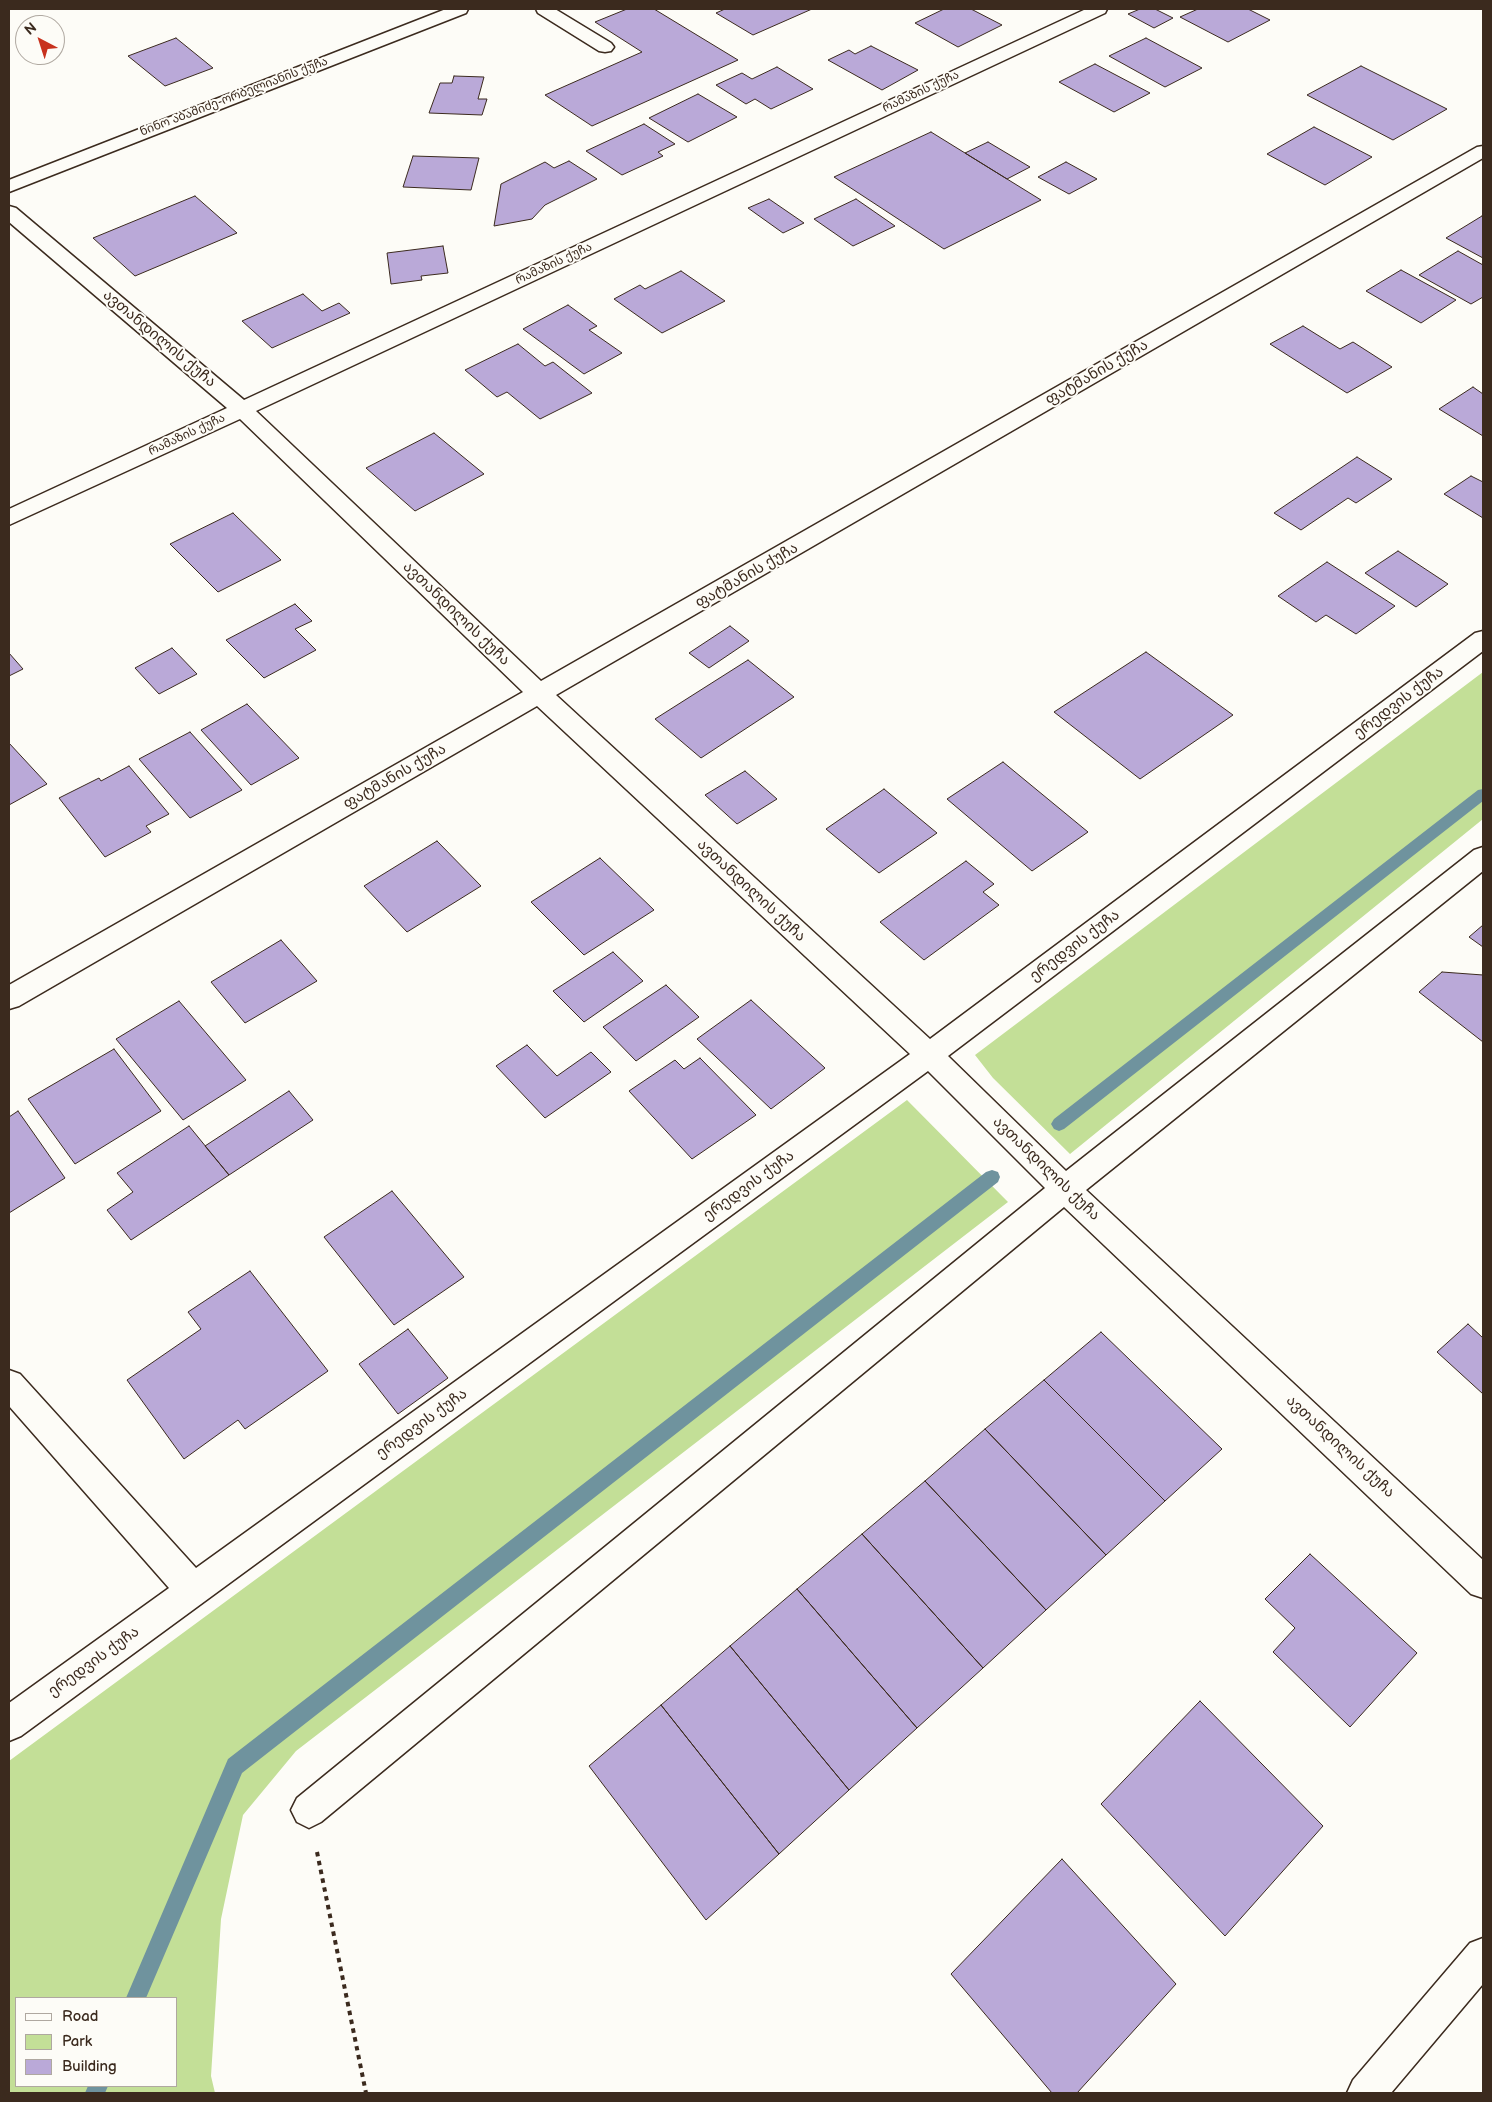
<!DOCTYPE html>
<html>
<head>
<meta charset="utf-8">
<style>
  body { margin:0 }
  #map { position:relative; width:1492px; height:2102px; overflow:hidden; background:#fdfcf7; font-family:"Balsamiq Sans",sans-serif }
  canvas { display:block }
  .frame { position:absolute; inset:0; border:10px solid #3b2a1e; pointer-events:none }
  .legend { position:absolute; left:15px; top:1997px; width:162px; height:90px; box-sizing:border-box; background:#fdfcf7; border:1px solid #afa8a0; margin:0; padding:6px 9px; list-style:none; font-size:15px; color:#3b2a1e }
  .legend li { display:flex; align-items:center; gap:10px; height:25px }
  .legend b { width:25px; border:1px solid #afa8a0 }
  .north { position:absolute; left:15px; top:15px; width:50px; height:50px; box-sizing:border-box; background:#fdfcf7; border:1px solid #afa8a0; border-radius:50%; rotate:320deg; font-size:14px; font-weight:700; line-height:20px; text-align:center; color:#3b2a1e }
  .north::after { content:''; display:block; margin:auto; width:18px; height:22px; background:#c8321e; clip-path:polygon(50% 0,100% 100%,50% 72%,0 100%) }
</style>
</head>
<body>
<div id="map">
<canvas width="1492" height="2102"></canvas>
<div class="frame"></div>
<ul class="legend">
<li><b style="height:6px;background:#fdfcf7"></b>Road</li>
<li><b style="height:14px;background:#c3df97"></b>Park</li>
<li><b style="height:14px;background:#baa9d8"></b>Building</li>
</ul>
<div class="north">N</div>
</div>
<script>
const ctx = document.querySelector('canvas').getContext('2d');
ctx.lineJoin = 'round';
function fill(path, color) {
  ctx.fillStyle = color;
  ctx.fill(path, 'evenodd');
}
function shape(rows) {
  const path = new Path2D();
  for (const r of rows) {
    path.moveTo(r[0], r[1]);
    for (let i = 2; i < r.length; i += 2) path.lineTo(r[i], r[i + 1]);
  }
  return path;
}
function stroke(path, color, width, dash) {
  ctx.strokeStyle = color;
  ctx.lineWidth = width;
  ctx.lineCap = dash ? 'butt' : 'round';
  ctx.setLineDash(dash || []);
  ctx.stroke(path);
}
function drawText(font, color, halo, rows, align = 'center') {
  ctx.font = font + ' "Balsamiq Sans","Noto Sans Georgian",sans-serif';
  ctx.lineWidth = 4;
  ctx.setLineDash([]);
  ctx.textBaseline = 'middle';
  ctx.strokeStyle = halo;
  ctx.fillStyle = color;
  for (const [text, x, y, turn = 0] of rows) {
    ctx.save();
    ctx.translate(x, y);
    ctx.rotate((+turn || 0) * Math.PI / 180);
    ctx.textAlign = isNaN(turn) ? turn : align;
    if (halo) ctx.strokeText(text, 0, 0);
    ctx.fillText(text, 0, 0);
    ctx.restore();
  }
}
fill(shape([
  [1483,672,1483,819,1070,1154,993,1078,975,1055],
  [907,1100,1008,1202,296,1751,243,1815,221,1919,211,2076,215,2093,9,2093,9,1761],
  [16,1998,176,1998,176,2086,16,2086]
]), '#c3df97');
fill(shape([
  [1483,789,1483,801,1064,1129,1059,1131,1054,1129,1051,1124,1054,1119,1478,790,1483,789],
  [992,1170,998,1172,1000,1177,998,1182,242,1773,146,1998,126,1998,228,1759,986,1172,992,1170],
  [88,2086,108,2086,105,2093,85,2093,88,2086]
]), '#6f939e');
const building = shape([
  [627,9,654,9,738,60,592,126,545,95,642,52,595,22,627,9],
  [725,9,812,9,753,35,716,13,725,9],
  [944,9,971,9,1002,25,958,47,915,23,944,9],
  [1140,9,1155,9,1173,18,1154,28,1128,14,1140,9],
  [1198,9,1248,9,1270,20,1228,42,1180,17,1198,9],
  [176,38,213,68,165,86,128,56,176,38],
  [1146,38,1202,68,1165,87,1109,56,1146,38],
  [871,46,918,70,882,90,828,60,849,50,855,54,871,46],
  [1095,64,1150,93,1114,112,1059,82,1095,64],
  [1361,66,1447,109,1393,140,1307,95,1361,66],
  [777,67,813,89,771,109,755,99,746,104,716,85,742,73,752,79,777,67],
  [454,76,484,77,478,99,487,99,482,115,429,113,440,83,452,83,454,76],
  [698,94,737,117,688,142,649,118,698,94],
  [644,124,675,144,658,152,663,156,622,175,586,151,644,124],
  [1314,127,1372,157,1325,185,1267,154,1314,127],
  [931,132,965,153,1041,200,944,249,834,177,931,132],
  [988,142,1030,167,1007,179,965,153,988,142],
  [413,156,479,158,471,190,403,187,413,156],
  [569,161,597,179,545,205,532,219,494,226,501,184,545,162,554,168,569,161],
  [1066,162,1097,179,1069,194,1038,177,1066,162],
  [195,196,237,233,135,276,93,238,195,196],
  [769,199,804,223,783,233,748,208,769,199],
  [856,199,895,226,853,246,814,219,856,199],
  [1482,216,1483,217,1483,258,1446,238,1482,216],
  [443,246,448,273,421,276,422,280,391,284,387,253,443,246],
  [1458,251,1483,265,1483,297,1471,304,1419,275,1458,251],
  [1401,270,1456,300,1421,323,1366,291,1401,270],
  [681,271,725,301,662,333,614,299,640,285,645,289,681,271],
  [303,294,322,311,339,303,350,313,272,348,242,321,303,294],
  [568,305,597,326,589,330,622,353,584,374,523,329,568,305],
  [1303,326,1340,349,1353,342,1392,367,1347,393,1270,344,1303,326],
  [518,344,545,366,553,362,592,393,540,419,507,392,497,397,465,370,518,344],
  [1473,387,1483,394,1483,436,1439,409,1473,387],
  [434,433,484,474,415,511,366,468,434,433],
  [1357,457,1392,479,1356,503,1348,498,1301,530,1274,513,1357,457],
  [1471,476,1483,482,1483,518,1444,494,1471,476],
  [233,513,281,560,218,592,170,544,233,513],
  [1398,551,1448,584,1416,607,1365,573,1398,551],
  [1327,562,1395,606,1356,634,1326,615,1316,622,1278,596,1327,562],
  [295,604,312,621,295,629,316,650,264,678,226,640,295,604],
  [730,626,749,641,709,668,689,653,730,626],
  [172,648,197,674,159,694,135,668,172,648],
  [1146,652,1233,715,1140,779,1054,712,1146,652],
  [9,653,23,669,9,676,9,653],
  [748,660,794,697,701,758,655,719,748,660],
  [247,704,299,758,251,785,201,730,247,704],
  [190,732,242,790,190,818,139,759,190,732],
  [9,743,47,784,9,805,9,743],
  [1003,762,1088,832,1032,871,947,799,1003,762],
  [129,766,169,814,146,826,151,832,105,857,59,798,99,778,101,781,129,766],
  [745,771,777,799,737,824,705,795,745,771],
  [884,789,937,833,879,873,826,829,884,789],
  [437,841,481,886,407,932,364,886,437,841],
  [600,858,654,910,584,955,531,902,600,858],
  [966,861,994,884,983,892,999,905,924,960,880,922,966,861],
  [1483,925,1483,947,1469,937,1483,925],
  [281,940,317,981,245,1023,211,982,281,940],
  [613,952,643,981,584,1022,553,991,613,952],
  [1442,972,1483,975,1483,1042,1419,992,1442,972],
  [666,985,699,1017,636,1061,603,1027,666,985],
  [751,1000,825,1068,771,1109,697,1039,751,1000],
  [179,1001,246,1080,183,1120,116,1039,179,1001],
  [527,1045,557,1076,591,1052,611,1072,545,1118,496,1066,527,1045],
  [114,1049,161,1111,75,1164,28,1099,114,1049],
  [700,1058,756,1115,692,1159,629,1091,675,1060,684,1069,700,1058],
  [289,1091,313,1120,229,1175,205,1146,289,1091],
  [18,1111,65,1178,9,1213,9,1117,18,1111],
  [189,1126,229,1175,131,1240,107,1210,133,1192,117,1173,189,1126],
  [392,1191,464,1277,394,1325,324,1237,392,1191],
  [250,1271,328,1371,245,1429,238,1420,184,1459,127,1380,201,1329,188,1312,250,1271],
  [1468,1324,1483,1338,1483,1394,1437,1352,1468,1324],
  [408,1329,448,1378,398,1414,359,1364,408,1329],
  [1101,1332,1222,1449,1165,1501,1044,1380,1101,1332],
  [1044,1380,1165,1501,1106,1555,985,1429,1044,1380],
  [985,1429,1106,1555,1046,1610,925,1481,985,1429],
  [925,1481,1046,1610,983,1668,862,1534,925,1481],
  [862,1534,983,1668,917,1728,797,1589,862,1534],
  [1310,1554,1417,1653,1350,1727,1273,1652,1295,1628,1265,1599,1310,1554],
  [797,1589,917,1728,849,1790,730,1646,797,1589],
  [730,1646,849,1790,779,1854,661,1705,730,1646],
  [1200,1701,1323,1826,1225,1936,1101,1804,1200,1701],
  [661,1705,779,1854,706,1920,589,1766,661,1705],
  [1062,1859,1176,1984,1077,2093,1052,2093,951,1974,1062,1859]
]);
fill(building, '#baa9d8');
stroke(building, '#3b2a1e', 1);
const minor = shape([
  [446,9,468,9,466,13,9,192,9,180,446,9],
  [536,9,555,9,611,43,614,47,611,51,605,52,599,51,538,13,536,9],
  [1086,9,1107,9,1105,13,256,411,541,681,1477,147,1483,146,1483,158,556,695,930,1039,1475,633,1483,631,1483,651,948,1056,1066,1171,1474,850,1483,847,1483,871,1086,1190,1483,1560,1483,1598,1471,1594,1064,1207,321,1822,309,1828,297,1822,291,1810,297,1798,1045,1188,928,1071,21,1736,9,1741,9,1703,169,1588,9,1406,9,1370,20,1374,196,1568,910,1054,537,706,19,1006,9,1009,9,985,523,692,240,419,9,525,9,509,227,408,9,222,9,206,16,208,244,400,1086,9],
  [1483,1938,1483,1984,1391,2093,1347,2093,1353,2080,1470,1943,1483,1938]
]);
stroke(minor, '#3b2a1e', 3);
stroke(shape([
  [317,1852,366,2093]
]), '#3b2a1e', 4, [4.5, 4.5]);
fill(minor, '#fdfcf7');
drawText('12px', '#3b2a1e', '#fdfcf7', [
  ["რამაზის ქუჩა",921,92,-25],
  ["ნინო აბაშიძე-ორბელიანის ქუჩა",234,97,-21],
  ["რამაზის ქუჩა",554,264,-25],
  ["რამაზის ქუჩა",187,435,-25]
]);
drawText('15px', '#3b2a1e', '#fdfcf7', [
  ["ავთანდილის ქუჩა",159,339,40],
  ["ფატმანის ქუჩა",1097,373,-30],
  ["ფატმანის ქუჩა",747,576,-30],
  ["ავთანდილის ქუჩა",456,614,44],
  ["ერედვის ქუჩა",1399,703,-37],
  ["ფატმანის ქუჩა",395,777,-30],
  ["ავთანდილის ქუჩა",751,891,43],
  ["ერედვის ქუჩა",1075,946,-37],
  ["ავთანდილის ქუჩა",1046,1169,44],
  ["ერედვის ქუჩა",749,1186,-36],
  ["ერედვის ქუჩა",422,1424,-36],
  ["ავთანდილის ქუჩა",1340,1447,43],
  ["ერედვის ქუჩა",94,1662,-36]
]);
</script>
</body>
</html>
